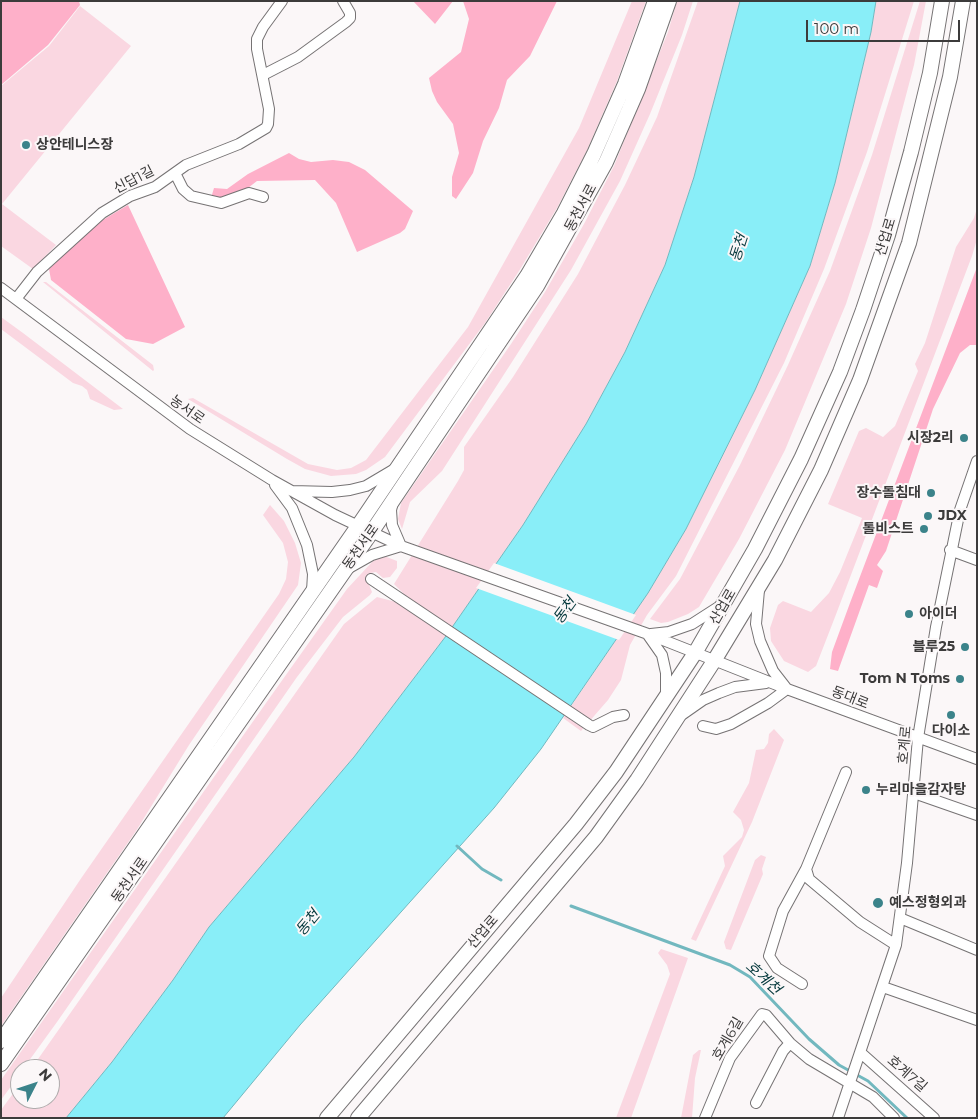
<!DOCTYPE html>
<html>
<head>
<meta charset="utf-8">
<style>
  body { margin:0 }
  #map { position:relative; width:978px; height:1119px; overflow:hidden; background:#fbf7f8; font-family:Montserrat,sans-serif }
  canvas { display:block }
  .frame { position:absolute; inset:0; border:2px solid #3c3b3b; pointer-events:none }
  .north { position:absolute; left:10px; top:1059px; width:50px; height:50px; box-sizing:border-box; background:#fbf7f8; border:1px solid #afacac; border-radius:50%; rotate:49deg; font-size:14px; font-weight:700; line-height:20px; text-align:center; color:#3c3b3b }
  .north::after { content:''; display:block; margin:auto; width:18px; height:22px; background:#3b838a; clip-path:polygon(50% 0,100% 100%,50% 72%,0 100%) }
  .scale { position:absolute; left:806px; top:20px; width:154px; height:22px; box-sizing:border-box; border:2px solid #3c3b3b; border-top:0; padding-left:6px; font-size:15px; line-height:18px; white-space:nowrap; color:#3c3b3b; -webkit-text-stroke:4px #fbf7f8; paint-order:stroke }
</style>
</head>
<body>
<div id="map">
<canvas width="978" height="1119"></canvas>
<div class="frame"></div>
<div class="north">N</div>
<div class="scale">100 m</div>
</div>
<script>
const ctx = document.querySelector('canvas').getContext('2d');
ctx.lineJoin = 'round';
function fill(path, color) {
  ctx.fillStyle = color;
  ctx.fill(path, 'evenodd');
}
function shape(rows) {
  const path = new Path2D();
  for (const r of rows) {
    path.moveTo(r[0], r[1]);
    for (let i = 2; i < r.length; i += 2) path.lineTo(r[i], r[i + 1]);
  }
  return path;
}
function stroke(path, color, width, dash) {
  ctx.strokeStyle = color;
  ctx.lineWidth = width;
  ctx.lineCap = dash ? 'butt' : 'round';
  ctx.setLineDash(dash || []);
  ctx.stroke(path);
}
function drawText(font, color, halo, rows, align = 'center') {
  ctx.font = font + ' Montserrat,"Noto Sans KR",sans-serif';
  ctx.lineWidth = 4;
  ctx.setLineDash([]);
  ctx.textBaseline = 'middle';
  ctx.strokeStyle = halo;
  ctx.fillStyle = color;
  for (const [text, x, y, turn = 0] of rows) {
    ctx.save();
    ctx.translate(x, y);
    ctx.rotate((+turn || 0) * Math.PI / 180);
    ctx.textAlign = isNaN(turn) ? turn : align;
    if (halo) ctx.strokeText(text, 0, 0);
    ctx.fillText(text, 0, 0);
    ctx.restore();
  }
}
fill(shape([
  [632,1,646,1,617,81,587,150,557,208,519,271,485,323,385,457,366,470,356,474,331,476,320,473,305,469,287,459,188,399,193,398,308,464,337,470,351,468,366,460,468,327,579,128],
  [677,1,693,1,682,35,650,114,620,181,571,270,442,471,410,502,402,529,398,519,401,503,511,344,545,292,584,224,614,166,668,32],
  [698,1,740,1,694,177,665,265,625,352,586,424,523,525,446,636,354,757,209,927,173,980,112,1062,66,1118,1,1118,1,1110,20,1084,20,1099,50,1099,50,1069,31,1069,344,624,377,597,396,602,403,593,394,584,458,481,464,470,464,447,513,377,578,274,625,185,657,117],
  [876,1,914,1,867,152,824,269,784,363,676,576,647,615,630,645,621,680,608,700,581,731,563,718,648,593,686,529,755,390,810,266,835,183,871,32],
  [920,1,926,1,914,65,871,228,846,304,785,450,739,539,699,607,688,614,668,622,661,623,650,619,680,579,740,465,788,365,830,271,872,155],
  [80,6,131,46,2,204,56,245,33,269,1,246,1,86,49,46],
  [977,208,977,239,972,256,835,617,816,666,808,672,784,661,771,641,770,628,778,605,783,601,811,612,829,593,840,572,862,518,828,504,859,431,866,428,883,437,895,426,918,371,915,364,925,343,956,247,974,218],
  [43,282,46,282,153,365,154,370,153,371],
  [1,317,23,333,123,409,114,410,90,399,87,390,82,386,73,383,1,329],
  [270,505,284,521,295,543,301,563,298,585,189,745,136,831,1,1026,1,998,82,877,279,594,286,579,288,562,283,543,263,515],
  [384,556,397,561,397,568,390,577,383,578,376,572,370,573,367,580,372,592,370,595,343,617,297,677,57,1022,23,1069,20,1069,20,1074,1,1100,1,1080,266,703,347,589,373,561],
  [774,729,784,740,752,822,696,941,691,939,725,866,723,856,742,837,744,830,741,820,733,812,749,783,756,750,764,749,768,743,769,734],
  [761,855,766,857,762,869,763,874,731,950,726,949,724,942,755,860],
  [661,949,688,958,631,1118,616,1118,670,974,667,965,658,953],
  [699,1050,701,1050,695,1078,692,1118,681,1118,693,1055]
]), '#fad7e1');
fill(shape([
  [1,1,79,1,80,5,48,45,1,85],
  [413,1,453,1,435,24],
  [463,1,557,1,530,56,507,80,499,108,483,141,473,173,456,199,452,196,452,177,459,153,453,124,437,102,432,91,429,78,461,52,469,19],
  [289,153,299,159,311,162,333,160,349,162,365,170,413,211,405,229,400,233,357,252,336,203,315,180,257,181,244,191,226,199,211,198,214,188,227,189,248,174],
  [128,205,185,327,153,344,126,339,51,280,49,269,96,224],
  [977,267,977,345,970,345,960,353,933,409,886,551,877,565,883,571,877,588,869,585,838,671,830,669,832,652,850,603]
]), '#feb0c9');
const water = shape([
  [740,1,876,1,871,32,835,183,810,266,755,390,686,529,648,593,541,749,494,808,300,1025,223,1118,66,1118,112,1062,173,980,209,927,354,757,446,636,523,525,586,424,625,352,665,265,694,177,740,1]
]);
fill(water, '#89eef8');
stroke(water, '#72b8bf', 1);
fill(shape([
  [494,563,636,615,619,640,476,588]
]), '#fbf7f8');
stroke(shape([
  [457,846,482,869,501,880],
  [571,906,730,965,750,977,809,1039,839,1065,868,1081,907,1118]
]), '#72b8bf', 3);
const minor = shape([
  [263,75,298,57,346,22,350,18,350,13,343,1],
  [175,173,183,189,191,196,221,203,249,193,263,197],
  [1,288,190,429,272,480,335,515,401,546,648,634,787,689,977,759],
  [16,299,37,272,102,213,130,196,155,187,186,165,239,144,266,128,268,124,269,109,257,49,257,39,263,27,282,1],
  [275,485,292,508,307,545,313,574,312,591],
  [292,491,332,492,350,490,366,486,393,470],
  [393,502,391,510,392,525,401,546],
  [950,550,977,560],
  [349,568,372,555,401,546],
  [371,579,589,725,593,727,613,717,624,715],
  [651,634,669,632,692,624,720,606],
  [648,635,662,655,666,673,666,695],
  [683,714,703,700,719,693,735,687,766,683],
  [703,726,716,729,731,724,768,703,787,689,773,671,760,641,756,624,759,590],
  [846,772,806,869,809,879,860,922,896,945],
  [914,793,977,815],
  [900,918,977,950],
  [802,984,777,968,769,956,783,911,806,869],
  [883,987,977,1020],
  [861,1053,934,1118],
  [756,1103,783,1051,790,1043],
  [705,1118,730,1058,762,1014,766,1015,790,1043,809,1059,873,1097,894,1118],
  [838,1118,896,945,907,863,918,738,936,627,960,510,977,461]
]);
const major = shape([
  [1,1041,358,526,527,276,564,213,594,154,625,84,655,1],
  [1,1064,371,533,537,286,606,162,638,89,669,1],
  [327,1118,576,824,616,772,695,653,755,549,801,459,840,372,863,310,888,235,911,152,930,73,942,1],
  [358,1118,596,837,637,780,714,661,775,560,821,470,860,380,909,243,950,77,963,1]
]);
stroke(minor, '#767374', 12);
stroke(major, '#767374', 16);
stroke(minor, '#fff', 10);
stroke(major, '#fff', 14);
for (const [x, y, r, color] of [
  [26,145,5,"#3b838a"],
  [964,438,5,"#3b838a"],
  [931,493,5,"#3b838a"],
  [928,516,5,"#3b838a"],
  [924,529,5,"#3b838a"],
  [909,614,5,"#3b838a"],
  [965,647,5,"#3b838a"],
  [960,679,5,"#3b838a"],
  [951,715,5,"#3b838a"],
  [866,790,5,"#3b838a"],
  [878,903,6,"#3b838a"]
]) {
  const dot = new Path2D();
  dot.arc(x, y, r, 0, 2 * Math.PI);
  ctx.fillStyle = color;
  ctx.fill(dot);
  stroke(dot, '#fbf7f8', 2);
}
drawText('bold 14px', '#3c3b3b', '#fbf7f8', [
  ["상안테니스장",36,145],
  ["시장2리",954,438,"right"],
  ["장수돌침대",921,493,"right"],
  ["JDX",938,516],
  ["톨비스트",914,529,"right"],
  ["아이더",919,614],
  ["블루25",955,647,"right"],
  ["Tom N Toms",950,679,"right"],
  ["다이소",951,731,"center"],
  ["누리마을감자탕",876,790],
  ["예스정형외과",889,903]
], 'left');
drawText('14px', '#3c3b3b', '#fbf7f8', [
  ["신답1길",134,180,-27],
  ["동천서로",581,208,-62],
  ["산업로",886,237,-73],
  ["농서로",187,410,35],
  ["동천서로",361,547,-55],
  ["산업로",723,607,-60],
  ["동대로",850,698,21],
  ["호계로",905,745,-85],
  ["동천서로",130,880,-55],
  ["산업로",483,932,-49],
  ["호계6길",728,1039,-60],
  ["호계7길",907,1074,41]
]);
drawText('italic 15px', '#06393d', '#fbf7f8', [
  ["동천",739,248,-72],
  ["동천",565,611,-54],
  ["동천",308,923,-50],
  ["호계천",763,978,42]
]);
</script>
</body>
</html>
